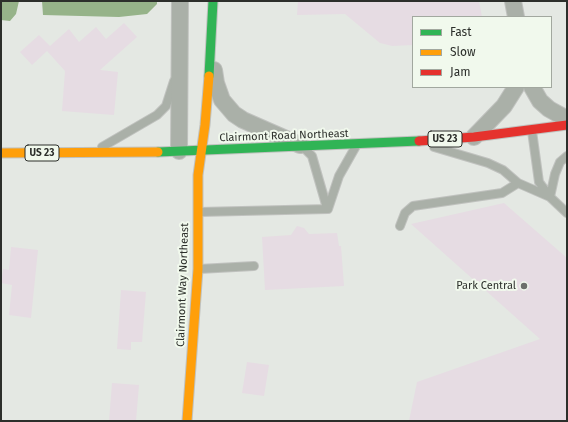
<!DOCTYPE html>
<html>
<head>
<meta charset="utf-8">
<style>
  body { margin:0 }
  #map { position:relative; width:568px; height:422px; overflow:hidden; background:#e4e8e3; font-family:"Fira Sans",sans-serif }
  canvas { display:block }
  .frame { position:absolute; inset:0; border:2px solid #2c2f2b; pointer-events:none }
  .legend { position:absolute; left:412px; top:16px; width:140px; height:72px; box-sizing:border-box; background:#f1f9ed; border:1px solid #a2a89f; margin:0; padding:5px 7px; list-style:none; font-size:12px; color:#2c2f2b }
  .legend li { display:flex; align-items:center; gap:8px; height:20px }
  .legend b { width:20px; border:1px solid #a2a89f }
</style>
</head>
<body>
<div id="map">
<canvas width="568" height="422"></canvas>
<div class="frame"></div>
<ul class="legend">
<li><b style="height:5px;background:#30b455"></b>Fast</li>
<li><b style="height:5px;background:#ff9f0a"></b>Slow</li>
<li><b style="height:5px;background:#e5322d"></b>Jam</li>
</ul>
</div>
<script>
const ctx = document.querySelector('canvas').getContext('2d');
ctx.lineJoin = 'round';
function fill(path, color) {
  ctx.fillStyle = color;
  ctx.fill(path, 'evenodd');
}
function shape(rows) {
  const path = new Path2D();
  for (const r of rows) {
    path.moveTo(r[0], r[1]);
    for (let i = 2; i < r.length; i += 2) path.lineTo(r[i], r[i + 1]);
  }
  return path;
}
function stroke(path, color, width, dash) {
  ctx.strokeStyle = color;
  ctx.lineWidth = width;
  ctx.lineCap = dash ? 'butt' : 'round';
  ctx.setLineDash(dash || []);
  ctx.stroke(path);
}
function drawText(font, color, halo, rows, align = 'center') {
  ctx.font = font + ' "Fira Sans",sans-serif';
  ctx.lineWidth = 4;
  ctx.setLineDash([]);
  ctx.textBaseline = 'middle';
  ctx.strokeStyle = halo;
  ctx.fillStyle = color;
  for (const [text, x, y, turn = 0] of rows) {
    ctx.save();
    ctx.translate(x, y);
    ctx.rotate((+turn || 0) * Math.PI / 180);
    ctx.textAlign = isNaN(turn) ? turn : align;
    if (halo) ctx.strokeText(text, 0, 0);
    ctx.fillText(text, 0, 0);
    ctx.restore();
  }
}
fill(shape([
  [1,1,19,1,16,14,10,21,1,20],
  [42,1,157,1,157,4,147,14,119,17,43,15]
]), '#96b389');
fill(shape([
  [298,1,479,1,482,17,413,17,413,45,392,46,380,43,345,14,297,15],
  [124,23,137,37,100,70,118,72,114,115,62,111,65,71,47,51,32,65,20,52,39,35,50,46,69,29,79,42,96,27,106,39],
  [504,203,567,258,567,421,409,421,417,382,540,339,411,224],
  [297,226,304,228,309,234,337,233,339,246,341,246,344,286,265,290,262,237,291,235],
  [11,247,38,250,31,318,9,315,12,285,1,283,3,269,9,270],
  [121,290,146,292,142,342,131,342,131,350,117,349],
  [247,362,269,365,264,396,242,393],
  [112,383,139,385,136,421,109,421]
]), '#e6dce3');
const lane = shape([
  [532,131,539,182,550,197,567,213],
  [102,147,157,115,166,106,174,81],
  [434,147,488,163,503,170,518,183,550,197,555,174,560,162,567,156],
  [305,149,312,156,327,208],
  [328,209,339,176,356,146],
  [199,212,328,209],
  [400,226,405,213,413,206,502,193,518,183],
  [199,269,254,266]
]);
const street = shape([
  [513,1,516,17],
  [214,70,216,83,222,100,234,114,243,120,300,145],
  [532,87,540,101,549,109,567,119],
  [474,137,504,106,516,87],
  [179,151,180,1]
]);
const fast = shape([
  [209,76,213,1],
  [158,152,419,141]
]);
const slow = shape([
  [1,153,158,152],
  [187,421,198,269,198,175,205,125,209,76]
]);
const jam = shape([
  [419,141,474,137,567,125]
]);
stroke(lane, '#c0c2bf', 10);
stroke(street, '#c0c2bf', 18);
stroke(fast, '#c0c2bf', 11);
stroke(slow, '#c0c2bf', 11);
stroke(jam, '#c0c2bf', 11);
stroke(lane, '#aab0a8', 8);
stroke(street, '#aab0a8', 16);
stroke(fast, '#30b455', 9);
stroke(slow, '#ff9f0a', 9);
stroke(jam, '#e5322d', 9);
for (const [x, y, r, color] of [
  [524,286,4,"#6c706b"]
]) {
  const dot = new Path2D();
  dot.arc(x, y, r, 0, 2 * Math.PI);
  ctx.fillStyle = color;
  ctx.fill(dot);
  stroke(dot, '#f1f9ed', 1.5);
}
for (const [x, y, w] of [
  [445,139,34],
  [42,153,34]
]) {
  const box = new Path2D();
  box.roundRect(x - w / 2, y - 8, w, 16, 3);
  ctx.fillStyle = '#f1f9ed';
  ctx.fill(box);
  stroke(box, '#2c2f2b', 1);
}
drawText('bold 10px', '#2c2f2b', null, [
  ["US 23",445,139],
  ["US 23",42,153]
]);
drawText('11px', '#2c2f2b', '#f1f9ed', [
  ["Clairmont Road Northeast",284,136,-2],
  ["Clairmont Way Northeast",183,285,-88]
]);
drawText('11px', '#2c2f2b', '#f1f9ed', [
  ["Park Central",516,286]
], 'right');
</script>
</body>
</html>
